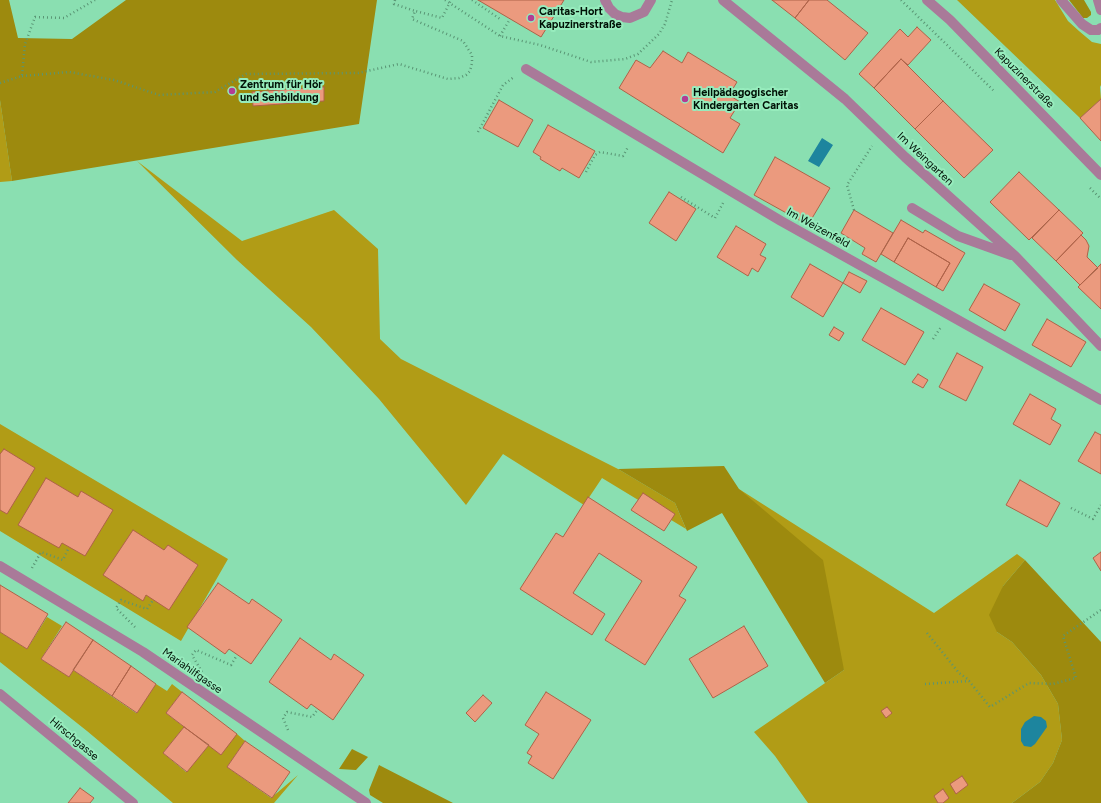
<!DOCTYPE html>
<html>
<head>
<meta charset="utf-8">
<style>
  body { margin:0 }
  canvas { display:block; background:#8adfb1 }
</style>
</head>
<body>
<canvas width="1101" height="803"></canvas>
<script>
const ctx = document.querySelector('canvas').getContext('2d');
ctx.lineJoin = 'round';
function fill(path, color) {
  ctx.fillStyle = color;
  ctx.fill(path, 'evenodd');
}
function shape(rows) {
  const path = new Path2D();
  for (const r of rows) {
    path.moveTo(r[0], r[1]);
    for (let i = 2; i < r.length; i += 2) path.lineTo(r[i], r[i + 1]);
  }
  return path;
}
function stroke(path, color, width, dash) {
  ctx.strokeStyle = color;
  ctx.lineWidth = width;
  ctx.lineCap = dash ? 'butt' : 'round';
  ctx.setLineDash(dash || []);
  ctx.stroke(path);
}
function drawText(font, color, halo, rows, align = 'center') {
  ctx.font = font + ' Figtree,sans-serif';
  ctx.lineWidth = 4;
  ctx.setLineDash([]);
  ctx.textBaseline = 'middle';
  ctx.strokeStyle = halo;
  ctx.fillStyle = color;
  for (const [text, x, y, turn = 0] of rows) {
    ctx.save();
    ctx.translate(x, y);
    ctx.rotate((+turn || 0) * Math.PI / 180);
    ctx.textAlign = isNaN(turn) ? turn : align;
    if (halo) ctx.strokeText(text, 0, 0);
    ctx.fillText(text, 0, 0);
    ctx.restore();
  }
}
fill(shape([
  [957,0,1055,0,1068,21,1079,31,1092,42,1101,44,1101,85,1100,87,1101,99,1080,118],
  [0,100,12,181,0,182],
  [137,161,242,241,334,210,378,249,380,339,401,359,618,469,675,503,686,529,602,478,584,505,503,454,466,505,379,399,311,327,237,260],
  [0,424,228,559,181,641,0,531],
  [739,489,934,613,1017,554,1025,560,1003,586,997,632,1012,642,1041,675,1058,704,1062,740,1053,763,1040,782,1012,803,808,803,775,756,754,732,844,670],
  [47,617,62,626,41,659,69,677,73,670,136,713,156,684,167,691,172,684,182,692,166,713,184,727,163,753,186,772,209,745,237,734,245,741,227,767,271,798,298,775,274,803,173,803,87,731,0,662,0,632,27,649]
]), '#b19c16');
fill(shape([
  [0,0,9,0,18,38,72,39,126,0,377,0,359,124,12,181,0,100],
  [1069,0,1084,0,1091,12,1091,15,1087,18,1083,18],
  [724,466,739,489,823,560,844,670,825,683,722,513,687,531,675,503,618,469],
  [1025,560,1101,642,1101,803,1012,803,1040,782,1053,763,1062,740,1058,704,1041,675,1012,642,997,632,989,615,1003,586],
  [352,749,368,757,356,770,339,769],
  [379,765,453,803,383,803,370,795,369,790]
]), '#9d8a0e');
fill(shape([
  [822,138,833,145,819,167,808,161],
  [1034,716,1041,717,1046,721,1047,727,1035,744,1031,747,1024,746,1021,741,1021,729,1025,722]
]), '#1d859e');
const building = shape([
  [478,0,564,0,541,37,478,0],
  [772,0,809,0,795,18,772,0],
  [809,0,827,0,868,33,845,60,795,18,809,0],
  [917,27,931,40,908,65,901,59,874,88,859,74,900,29,908,37,917,27],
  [663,51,682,63,688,52,737,82,729,95,740,102,730,118,740,124,723,153,619,88,636,60,650,68,663,51],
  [901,59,943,101,915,129,874,88,901,59],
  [324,87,324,101,253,106,252,92,324,87],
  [1101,99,1101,141,1080,118,1101,99],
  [499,100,533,120,518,147,483,128,499,100],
  [943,101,993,150,964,178,915,129,943,101],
  [548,125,595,151,579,178,562,168,560,171,540,159,541,157,533,152,548,125],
  [775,157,830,188,808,225,754,195,775,157],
  [1019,172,1059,210,1029,240,990,202,1019,172],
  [669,192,696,209,676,241,649,223,669,192],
  [854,210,893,233,876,262,862,254,865,248,841,233,854,210],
  [1059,210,1083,233,1056,261,1032,238,1059,210],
  [901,220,923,233,925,230,965,253,943,291,936,287,950,263,908,238,894,262,881,254,901,220],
  [736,226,766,244,760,255,766,258,758,272,752,268,748,276,717,257,736,226],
  [1081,235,1086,240,1089,246,1087,257,1098,268,1080,285,1056,261,1081,235],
  [908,238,950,263,936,287,894,262,908,238],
  [810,264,843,283,823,317,791,297,810,264],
  [1101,264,1101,309,1078,287,1101,264],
  [849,272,867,281,860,293,843,283,849,272],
  [984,284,1020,304,1005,331,969,310,984,284],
  [881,308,924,332,905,365,862,340,881,308],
  [1047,319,1086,342,1071,367,1032,345,1047,319],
  [834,327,844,333,839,341,829,335,834,327],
  [957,353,983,367,966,401,939,387,957,353],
  [918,374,928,380,923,388,912,382,918,374],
  [1030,394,1056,409,1051,419,1061,425,1050,445,1013,424,1030,394],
  [1095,432,1101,435,1101,474,1078,461,1095,432],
  [4,449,35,468,7,514,0,510,0,454,4,449],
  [46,478,78,497,81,491,113,510,85,556,62,543,59,548,18,525,46,478],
  [1020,480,1060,503,1047,527,1006,505,1020,480],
  [643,493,675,514,664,531,631,510,643,493],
  [588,497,697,567,679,596,686,600,645,665,605,640,642,581,599,553,573,593,605,614,592,635,520,589,556,533,563,537,588,497],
  [133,530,164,550,168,545,198,565,169,610,146,595,143,601,103,575,133,530],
  [1101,552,1101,571,1093,558,1101,552],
  [218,583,249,604,252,599,282,620,251,664,229,649,225,654,187,627,218,583],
  [0,585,48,614,27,649,0,632,0,585],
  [66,622,93,640,69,677,41,659,66,622],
  [744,626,768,666,713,698,689,659,744,626],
  [300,638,331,660,334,654,364,675,333,720,311,704,307,709,269,682,300,638],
  [93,640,131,666,112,696,73,670,93,640],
  [131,666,156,684,137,713,112,696,131,666],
  [182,692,237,734,221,755,166,713,182,692],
  [546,692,591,720,553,779,528,763,532,756,527,753,539,734,525,725,546,692],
  [483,695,492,703,475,722,466,713,483,695],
  [887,707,892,713,886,718,881,711,887,707],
  [184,727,209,745,187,772,163,753,184,727],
  [245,741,290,772,272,798,227,767,245,741],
  [962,776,968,785,956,794,950,784,962,776],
  [80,788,94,798,90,803,68,803,80,788],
  [943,789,949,798,943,803,938,803,934,796,943,789]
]);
fill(building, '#eb9a7e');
stroke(building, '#ae6248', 1);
stroke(shape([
  [395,0,394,4,415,11],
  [445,0,500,36,540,45,591,62,625,59,638,54,659,34,665,24,672,0],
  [472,0,500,19],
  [901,0,994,91],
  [500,36,510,19],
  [22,76,69,72,114,80,159,95,215,92,246,74,358,73,399,64,448,79,459,78,466,75,470,71,472,63,472,55,463,41,412,19,415,11,442,18,451,0],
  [0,83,22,76,25,44,35,17,64,18,95,0],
  [478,132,503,85,514,77],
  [586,172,595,155,600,152,623,156,628,147],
  [1090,188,1101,199],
  [681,197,715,218,723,203],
  [854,210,847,185,872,146],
  [933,339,941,327],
  [1071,508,1093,519,1101,505],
  [32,568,41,552,63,560,69,547],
  [135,627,116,608,121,600,147,609,153,600],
  [927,633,959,673,969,680],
  [202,672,192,655,196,650,231,665,237,655],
  [925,684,969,681,990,707,1029,683,1053,684,1076,678,1063,636,1101,610],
  [288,730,283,718,287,712,312,717,318,709]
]), '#599574', 2.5, [1, 3]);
stroke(shape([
  [605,0,609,8,615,14,622,17,630,18,644,12,651,0],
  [723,0,845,99,905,157,1015,256,1101,346],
  [927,0,950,20,1101,175],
  [1061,0,1082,24,1091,30,1098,30,1101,28],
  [1098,0,1101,10],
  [526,69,781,221,1101,400],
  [912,208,958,236,1011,255],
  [0,566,143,652,366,803],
  [0,694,133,803]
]), '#a97a99', 10);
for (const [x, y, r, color] of [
  [531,18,4,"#b23c94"],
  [232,91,4,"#b23c94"],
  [685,99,4,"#b23c94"]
]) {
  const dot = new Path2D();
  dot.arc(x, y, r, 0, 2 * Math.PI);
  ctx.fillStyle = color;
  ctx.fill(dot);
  stroke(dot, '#97ecbd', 1.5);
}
drawText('bold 11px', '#001106', '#97ecbd', [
  ["Caritas-Hort",539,12],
  ["Kapuzinerstraße",539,25],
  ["Zentrum für Hör",240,85],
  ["und Sehbildung",240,98],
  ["Heilpädagogischer",693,93],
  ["Kindergarten Caritas",693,106]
], 'left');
drawText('11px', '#001106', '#97ecbd', [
  ["Kapuzinerstraße",1024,78,45],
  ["Im Weingarten",925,159,43],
  ["Im Weizenfeld",818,228,29],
  ["Mariahilfgasse",192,671,35],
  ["Hirschgasse",74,739,40]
]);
</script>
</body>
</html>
